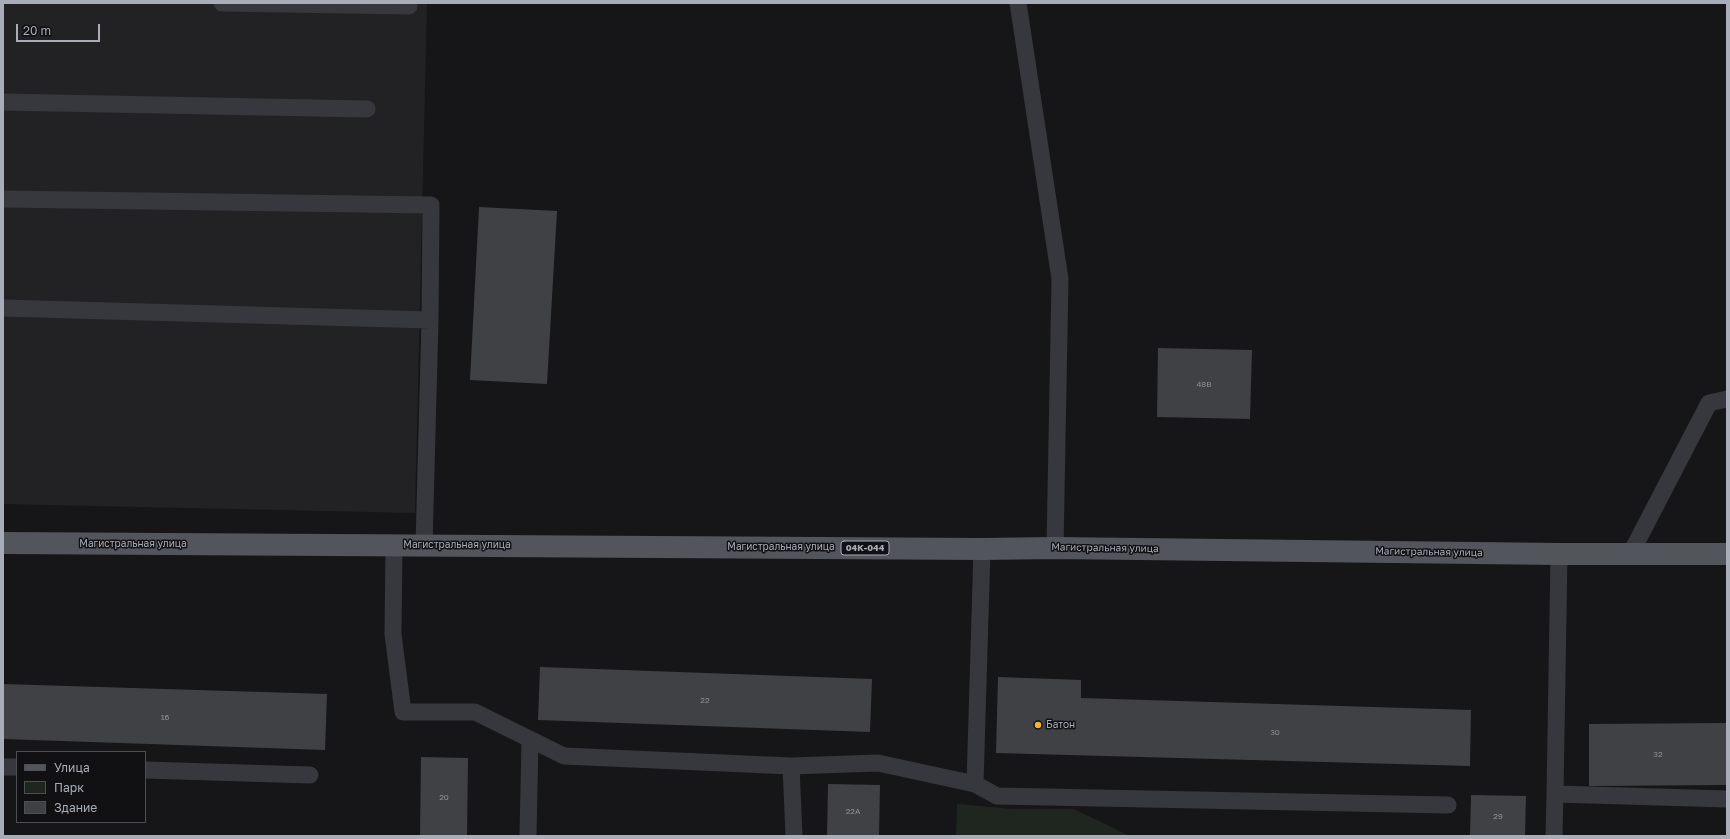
<!DOCTYPE html>
<html>
<head>
<meta charset="utf-8">
<style>
  body { margin:0 }
  #map { position:relative; width:1730px; height:839px; overflow:hidden; background:#161618; font-family:"Golos Text",sans-serif }
  canvas { display:block }
  .frame { position:absolute; inset:0; border:4px solid #a8adb8; pointer-events:none }
  .legend { position:absolute; left:16px; top:751px; width:130px; height:72px; box-sizing:border-box; background:#111113; border:1px solid #4d4f55; margin:0; padding:5px 7px; list-style:none; font-size:12px; color:#a8adb8 }
  .legend li { display:flex; align-items:center; gap:8px; height:20px }
  .legend b { width:20px; border:1px solid #4d4f55 }
  .scale { position:absolute; left:16px; top:24px; width:84px; height:18px; box-sizing:border-box; border:2px solid #a8adb8; border-top:0; padding-left:5px; font-size:12px; line-height:14px; white-space:nowrap; color:#a8adb8; -webkit-text-stroke:3px #111113; paint-order:stroke }
</style>
</head>
<body>
<div id="map">
<canvas width="1730" height="839"></canvas>
<div class="frame"></div>
<ul class="legend">
<li><b style="height:5px;background:#53555c"></b>Улица</li>
<li><b style="height:11px;background:#1e261f"></b>Парк</li>
<li><b style="height:11px;background:#404145"></b>Здание</li>
</ul>
<div class="scale">20 m</div>
</div>
<script>
const ctx = document.querySelector('canvas').getContext('2d');
ctx.lineJoin = 'round';
function fill(path, color) {
  ctx.fillStyle = color;
  ctx.fill(path, 'evenodd');
}
function shape(rows) {
  const path = new Path2D();
  for (const r of rows) {
    path.moveTo(r[0], r[1]);
    for (let i = 2; i < r.length; i += 2) path.lineTo(r[i], r[i + 1]);
  }
  return path;
}
function stroke(path, color, width, dash) {
  ctx.strokeStyle = color;
  ctx.lineWidth = width;
  ctx.lineCap = dash ? 'butt' : 'round';
  ctx.setLineDash(dash || []);
  ctx.stroke(path);
}
function drawText(font, color, halo, rows, align = 'center') {
  ctx.font = font + ' "Golos Text",sans-serif';
  ctx.lineWidth = 3;
  ctx.setLineDash([]);
  ctx.textBaseline = 'middle';
  ctx.strokeStyle = halo;
  ctx.fillStyle = color;
  for (const [text, x, y, turn = 0] of rows) {
    ctx.save();
    ctx.translate(x, y);
    ctx.rotate((+turn || 0) * Math.PI / 180);
    ctx.textAlign = isNaN(turn) ? turn : align;
    if (halo) ctx.strokeText(text, 0, 0);
    ctx.fillText(text, 0, 0);
    ctx.restore();
  }
}
fill(shape([
  [3,3,427,3,415,513,3,504]
]), '#222225');
fill(shape([
  [957,804,1012,809,1074,809,1130,836,956,836]
]), '#1e261f');
fill(shape([
  [479,207,557,211,547,384,470,380],
  [1158,348,1252,350,1250,419,1157,417],
  [540,667,872,679,870,732,538,720],
  [998,677,1081,680,1081,698,1471,710,1470,766,996,753],
  [3,684,327,694,325,750,3,739],
  [1727,723,1727,785,1589,786,1589,724],
  [421,757,468,758,467,836,420,836],
  [828,784,880,785,879,836,827,836],
  [1471,795,1526,796,1525,836,1470,836]
]), '#404145');
stroke(shape([
  [222,3,409,6],
  [1018,3,1060,279,1055,548],
  [3,102,367,109],
  [3,199,431,205,430,320],
  [3,308,430,320,424,545],
  [394,545,393,634,403,712,475,712,564,756,791,766,878,763,975,784,997,796,1448,805],
  [1631,553,1709,403,1727,399],
  [1559,554,1555,794,1727,799],
  [791,766,794,836],
  [3,767,17,767],
  [145,770,310,775],
  [975,784,982,549],
  [528,836,530,739],
  [1554,836,1555,794]
]), '#37383d', 17);
stroke(shape([
  [3,543,982,549,1055,548,1559,554,1727,554]
]), '#53555c', 22);
for (const [x, y, r, color] of [
  [1038,725,4,"#f2b134"]
]) {
  const dot = new Path2D();
  dot.arc(x, y, r, 0, 2 * Math.PI);
  ctx.fillStyle = color;
  ctx.fill(dot);
  stroke(dot, '#111113', 1.5);
}
drawText('8px', '#8e929b', null, [
  ["48В",1204,384],
  ["22",705,700],
  ["16",165,717],
  ["30",1275,732],
  ["32",1658,754],
  ["20",444,797],
  ["22А",853,811],
  ["29",1498,816]
]);
for (const [x, y, w] of [
  [865,548,48]
]) {
  const box = new Path2D();
  box.roundRect(x - w / 2, y - 7, w, 14, 3);
  ctx.fillStyle = '#111113';
  ctx.fill(box);
  stroke(box, '#a8adb8', 1);
}
drawText('bold 9px', '#a8adb8', null, [
  ["04К-044",865,548]
]);
drawText('10px', '#a8adb8', '#111113', [
  ["Магистральная улица",133,544],
  ["Магистральная улица",457,545],
  ["Магистральная улица",781,547],
  ["Магистральная улица",1105,548,1],
  ["Магистральная улица",1429,552,1]
]);
drawText('10px', '#a8adb8', '#111113', [
  ["Батон",1046,725]
], 'left');
</script>
</body>
</html>
